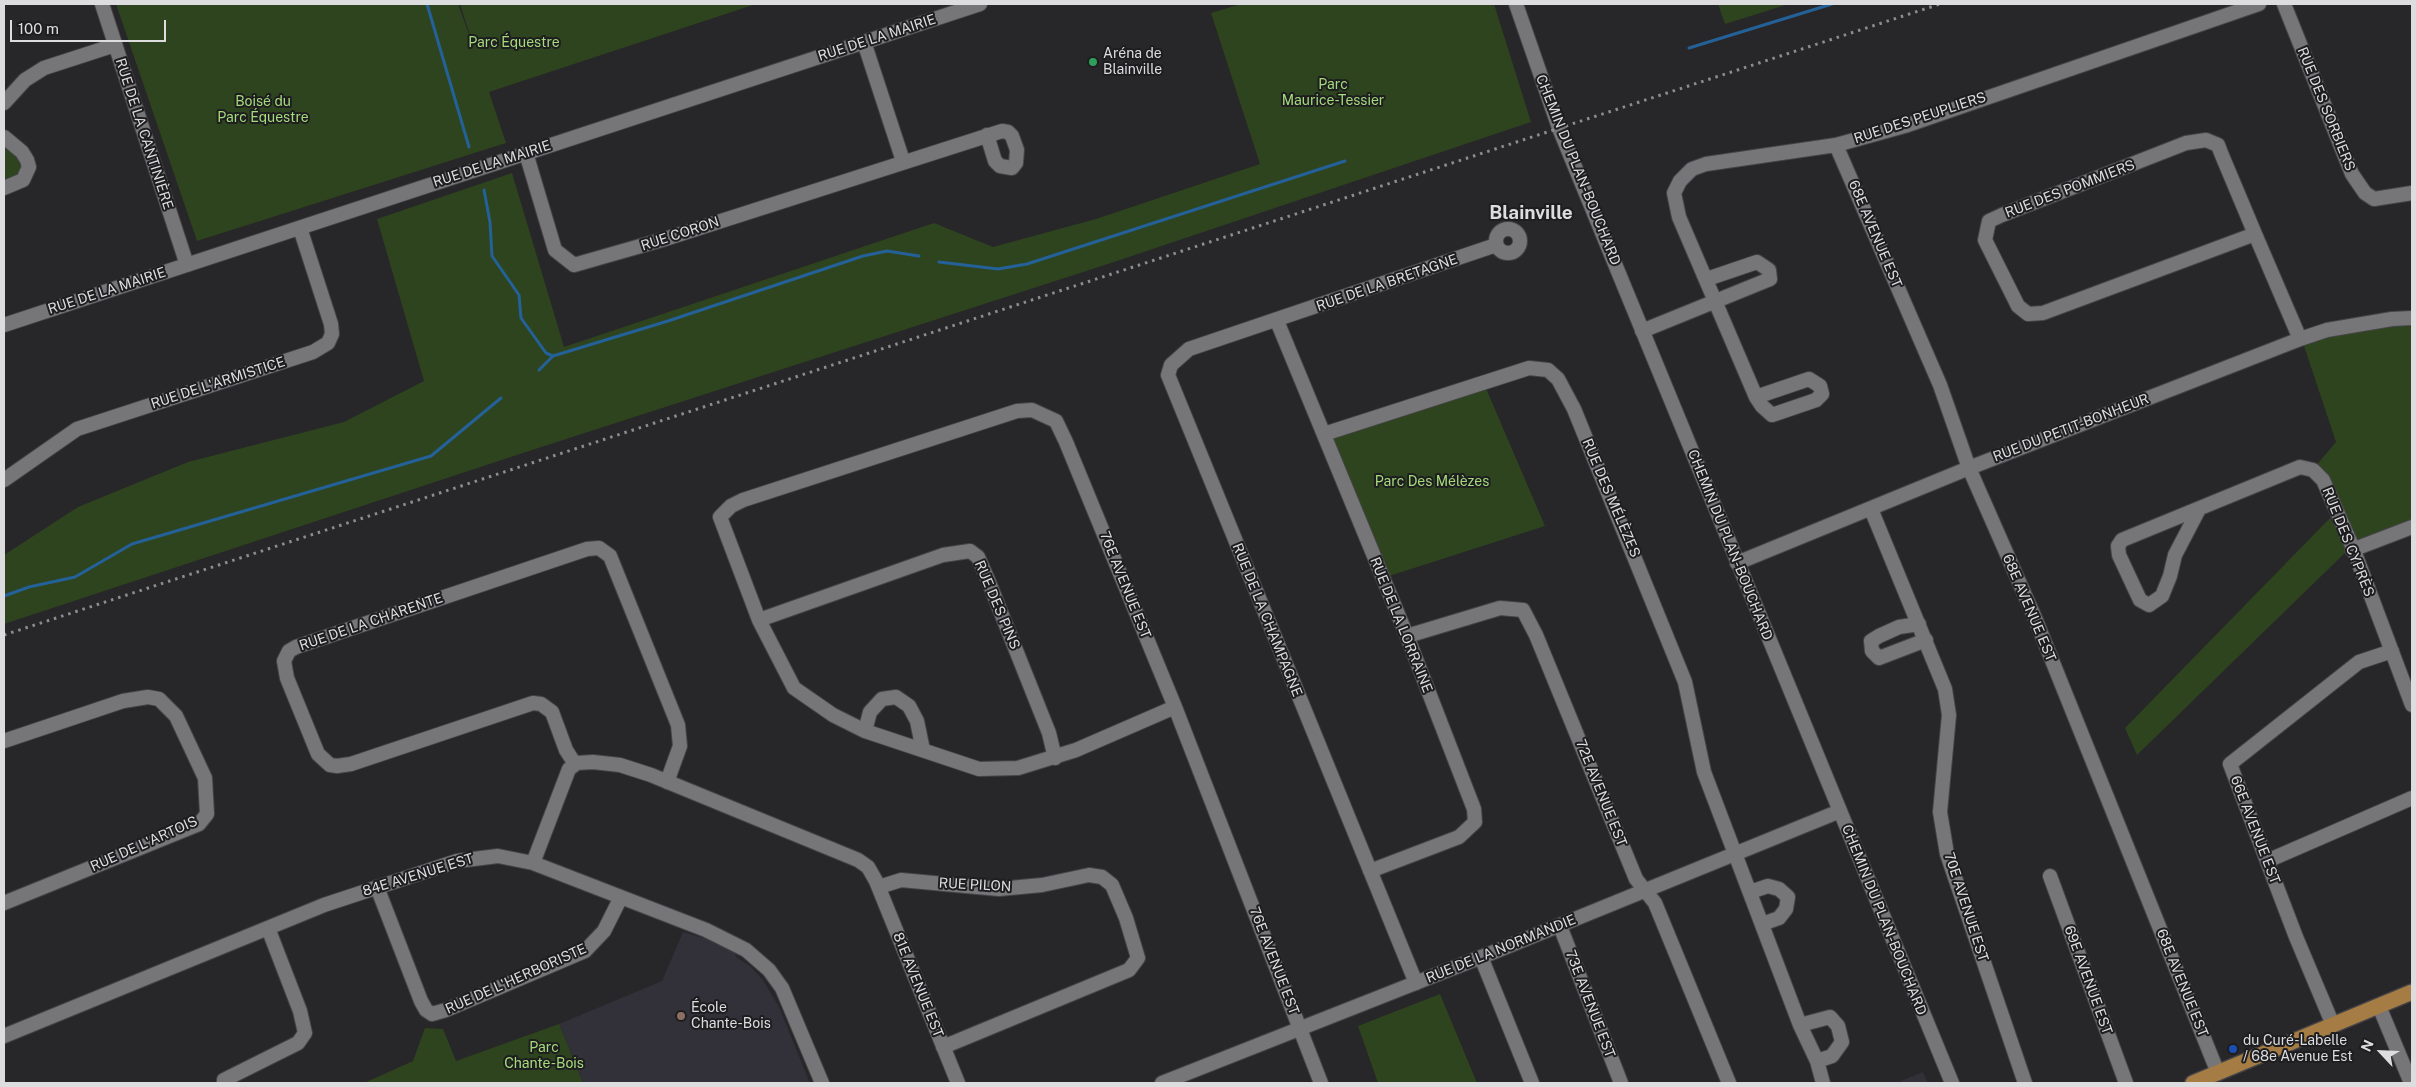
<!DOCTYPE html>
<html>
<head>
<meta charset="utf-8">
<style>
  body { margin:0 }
  #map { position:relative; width:2416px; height:1087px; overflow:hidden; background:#272629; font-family:"Public Sans",sans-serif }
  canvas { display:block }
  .frame { position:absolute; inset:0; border:5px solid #dddcde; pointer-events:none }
  .north { position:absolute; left:2356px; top:1027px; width:50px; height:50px; -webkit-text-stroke:4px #1e1d20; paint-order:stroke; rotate:295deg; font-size:14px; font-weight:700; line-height:20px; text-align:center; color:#dddcde }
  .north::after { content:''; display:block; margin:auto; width:18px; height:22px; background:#dddcde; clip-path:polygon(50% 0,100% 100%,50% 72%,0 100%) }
  .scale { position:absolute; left:10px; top:20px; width:156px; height:22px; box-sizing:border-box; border:2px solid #dddcde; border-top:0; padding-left:6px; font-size:15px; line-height:18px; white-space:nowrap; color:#dddcde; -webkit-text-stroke:4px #1e1d20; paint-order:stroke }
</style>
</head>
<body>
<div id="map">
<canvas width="2416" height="1087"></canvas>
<div class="frame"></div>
<div class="north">N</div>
<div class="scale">100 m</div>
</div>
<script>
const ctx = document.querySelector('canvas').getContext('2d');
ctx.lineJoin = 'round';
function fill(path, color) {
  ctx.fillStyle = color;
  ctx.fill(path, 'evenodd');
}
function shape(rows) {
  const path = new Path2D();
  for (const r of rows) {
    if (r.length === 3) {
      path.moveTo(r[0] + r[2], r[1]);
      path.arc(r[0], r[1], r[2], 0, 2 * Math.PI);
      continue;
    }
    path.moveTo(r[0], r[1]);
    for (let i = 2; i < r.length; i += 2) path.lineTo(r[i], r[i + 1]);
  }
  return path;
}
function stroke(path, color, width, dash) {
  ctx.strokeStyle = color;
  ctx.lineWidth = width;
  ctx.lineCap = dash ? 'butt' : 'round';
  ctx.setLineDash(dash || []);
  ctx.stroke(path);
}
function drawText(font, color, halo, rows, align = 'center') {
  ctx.font = font + ' "Public Sans",sans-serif';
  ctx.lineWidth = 4;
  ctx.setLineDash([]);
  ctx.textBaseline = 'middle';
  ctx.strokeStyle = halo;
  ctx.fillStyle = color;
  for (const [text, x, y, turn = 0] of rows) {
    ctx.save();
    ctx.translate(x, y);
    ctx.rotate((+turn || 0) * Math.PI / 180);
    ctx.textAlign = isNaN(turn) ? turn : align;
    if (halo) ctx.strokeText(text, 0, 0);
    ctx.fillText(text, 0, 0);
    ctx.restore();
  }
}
fill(shape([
  [683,932,707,939,735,953,736,957,750,966,763,980,779,1007,810,1083,583,1083,559,1024,662,981],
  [1923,1072,1928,1083,1896,1083]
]), '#323038');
fill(shape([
  [116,4,458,4,475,51,460,4,756,4,489,92,506,143,197,241],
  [1241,4,1494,4,1531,122,1111,263,526,452,4,624,4,555,78,507,188,462,344,422,424,381,377,219,512,173,564,347,934,223,993,247,1096,219,1260,164,1211,13],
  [1718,4,1789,4,1725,24],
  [4,146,18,159,22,168,17,176,4,181],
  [2412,320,2412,527,2353,548,2314,468,2336,442,2303,343,2357,325],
  [1485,386,1545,526,1386,577,1329,436],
  [2330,518,2349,549,2137,755,2125,728],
  [1440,994,1477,1083,1378,1083,1358,1026],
  [559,1024,583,1083,364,1083,413,1061,425,1028,443,1029,456,1061]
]), '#2e441e');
stroke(shape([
  [427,4,469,147],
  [1689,48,1832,4],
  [484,190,490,222,492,256,519,295,521,318,546,353,553,356],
  [939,262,998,269,1027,264,1345,161],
  [539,370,553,356,668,321,863,256,887,251,919,256],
  [4,596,29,587,75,577,132,544,431,456,501,398]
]), '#246199', 3);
const minor = shape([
  [102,4,187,265],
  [1516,4,1559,128,1952,1083],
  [2284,4,2352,174,2365,193,2374,199,2412,193],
  [864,42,903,161],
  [4,103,25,80,44,68,115,45],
  [4,137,22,152,27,160,29,167,23,180,4,188],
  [1836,145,1940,385,1969,468,2035,618,2218,1073],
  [526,153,555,250,574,265,665,239,1002,131,1008,132,1012,136,1017,150,1016,163,1012,168,1000,166,995,161,987,135],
  [1508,241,12],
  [2255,234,2043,313,2028,314,2018,306,1985,240,1989,221,2002,215,2186,143,2206,140,2218,145,2221,153,2255,234,2300,339],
  [1277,321,1407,636,1474,809,1475,822,1459,837,1370,871],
  [4,325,980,4],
  [1642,331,1770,279,1769,270,1757,262,1707,279],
  [1756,397,1809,379,1820,386,1822,394,1816,400,1772,415,1762,406,1756,397,1679,217,1674,193,1680,181,1692,169,1706,164,1836,145,1908,125,2259,4],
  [1324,434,1529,368,1548,370,1558,379,1574,409,1685,682,1704,772,1800,1025,1817,1061,1823,1083],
  [4,480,77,429,313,352,328,343,332,334,331,324,300,228],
  [1871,509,1945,689,1949,715,1940,812,1947,854,2025,1083],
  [2199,509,2175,555,2170,576,2162,596,2149,605,2140,600,2119,555,2118,546,2122,540,2300,467,2313,470,2323,480,2353,548,2412,705],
  [2352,550,2412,527],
  [1737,563,1969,468,2300,339,2327,330,2392,319,2412,318],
  [759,620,943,555,970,551,978,557,988,580,1049,733,1055,758],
  [1919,624,1899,627,1879,636,1871,641,1872,651,1879,658,1926,640],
  [1407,636,1500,608,1523,610,1536,635,1636,879,1655,903,1729,1083],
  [1175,707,1076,750,1018,768,979,769,865,731,833,715,794,688,759,620,720,517,731,506,743,500,1017,411,1032,410,1056,421,1066,442,1175,707,1321,1083],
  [865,731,870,712,882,699,896,697,909,706,917,721,923,750],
  [4,741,123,701,148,697,159,699,176,716,205,778,207,814,199,824,4,903],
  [575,764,566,750,552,712,541,704,533,703,351,764,337,766,330,765,318,754,287,678,284,661,289,651,296,647,587,549,599,548,610,556,678,725,680,746,667,782],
  [2267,861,2412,798],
  [533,863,569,769,577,763,593,762,620,765,651,775,858,860,868,867,876,881,958,1083],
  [2050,876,2126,1083],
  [377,887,421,1001,426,1010,432,1014,446,1010,585,951,604,931,621,897],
  [879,887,901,880,999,889,1042,885,1089,875,1102,877,1112,885,1126,918,1138,958,1129,970,943,1047],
  [1750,892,1768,886,1779,889,1788,897,1786,909,1779,918,1762,924],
  [1560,926,1621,1083],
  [1481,957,1532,1083],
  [1416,983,1168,375,1171,365,1189,349,1496,245],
  [2379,1006,2411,1083],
  [1800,1025,1830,1017,1838,1026,1842,1042,1832,1056,1817,1061],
  [2333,1025,2296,937,2230,764,2359,662,2392,651],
  [4,1036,324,905,457,861,498,856,533,863,706,930,746,950,769,970,782,988,822,1083],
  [224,1083,224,1080,298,1043,305,1033,300,1011,268,928],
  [1162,1083,1494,952,1840,811]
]);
const major = shape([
  [2193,1083,2412,992]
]);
stroke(minor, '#454447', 16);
stroke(major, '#454447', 18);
stroke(minor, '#767578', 14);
stroke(major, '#a57c43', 15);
stroke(shape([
  [4,635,1940,4]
]), '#8d8c8f', 3, [2.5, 5]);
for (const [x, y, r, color] of [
  [1093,62,5,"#2e9e5b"],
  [681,1016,5,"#8d6e63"],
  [2233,1049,5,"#1a4fb4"]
]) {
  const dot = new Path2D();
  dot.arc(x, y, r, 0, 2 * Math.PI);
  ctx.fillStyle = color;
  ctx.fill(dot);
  stroke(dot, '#1e1d20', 2);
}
drawText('14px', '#dddcde', '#1e1d20', [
  ["RUE DE LA MAIRIE",877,38,-18],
  ["RUE DES SORBIERS",2326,109,68],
  ["RUE DES PEUPLIERS",1920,118,-18],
  ["RUE DE LA CANTINIÈRE",144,134,72],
  ["RUE DE LA MAIRIE",492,164,-18],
  ["CHEMIN DU PLAN-BOUCHARD",1578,170,68],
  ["RUE DES POMMIERS",2070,189,-21],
  ["RUE CORON",680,234,-18],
  ["68E AVENUE EST",1875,234,67],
  ["RUE DE LA BRETAGNE",1387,283,-19],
  ["RUE DE LA MAIRIE",107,291,-18],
  ["RUE DE L'ARMISTICE",218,383,-18],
  ["RUE DU PETIT-BONHEUR",2071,428,-21],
  ["RUE DES MÉLÈZES",1611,498,67],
  ["RUE DES CYPRÈS",2348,542,68],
  ["CHEMIN DU PLAN-BOUCHARD",1730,545,68],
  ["76E AVENUE EST",1125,585,68],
  ["RUE DES PINS",997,605,67],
  ["68E AVENUE EST",2029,608,67],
  ["RUE DE LA CHAMPAGNE",1267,620,68],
  ["RUE DE LA CHARENTE",371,622,-19],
  ["RUE DE LA LORRAINE",1401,625,68],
  ["72E AVENUE EST",1601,793,68],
  ["66E AVENUE EST",2255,830,69],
  ["RUE DE L'ARTOIS",144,844,-24],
  ["84E AVENUE EST",418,875,-17],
  ["RUE PILON",975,885,3],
  ["70E AVENUE EST",1966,907,72],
  ["CHEMIN DU PLAN-BOUCHARD",1884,920,68],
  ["RUE DE LA NORMANDIE",1501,949,-22],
  ["76E AVENUE EST",1274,961,69],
  ["RUE DE L'HERBORISTE",516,979,-24],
  ["69E AVENUE EST",2088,980,70],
  ["68E AVENUE EST",2182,983,68],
  ["81E AVENUE EST",918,985,68],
  ["73E AVENUE EST",1590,1004,69]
]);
drawText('14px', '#a5dc7b', '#1e1d20', [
  ["Parc Équestre",514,43],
  ["Parc",1333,85],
  ["Maurice-Tessier",1333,101],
  ["Boisé du",263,102],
  ["Parc Équestre",263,118],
  ["Parc Des Mélèzes",1432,482],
  ["Parc",544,1048],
  ["Chante-Bois",544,1064]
]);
drawText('14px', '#dddcde', '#1e1d20', [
  ["Aréna de",1103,54],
  ["Blainville",1103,70],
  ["École",691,1008],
  ["Chante-Bois",691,1024],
  ["du Curé-Labelle",2243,1041],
  ["/ 68e Avenue Est",2243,1057]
], 'left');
drawText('bold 19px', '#dddcde', '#1e1d20', [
  ["Blainville",1531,213]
]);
</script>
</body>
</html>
